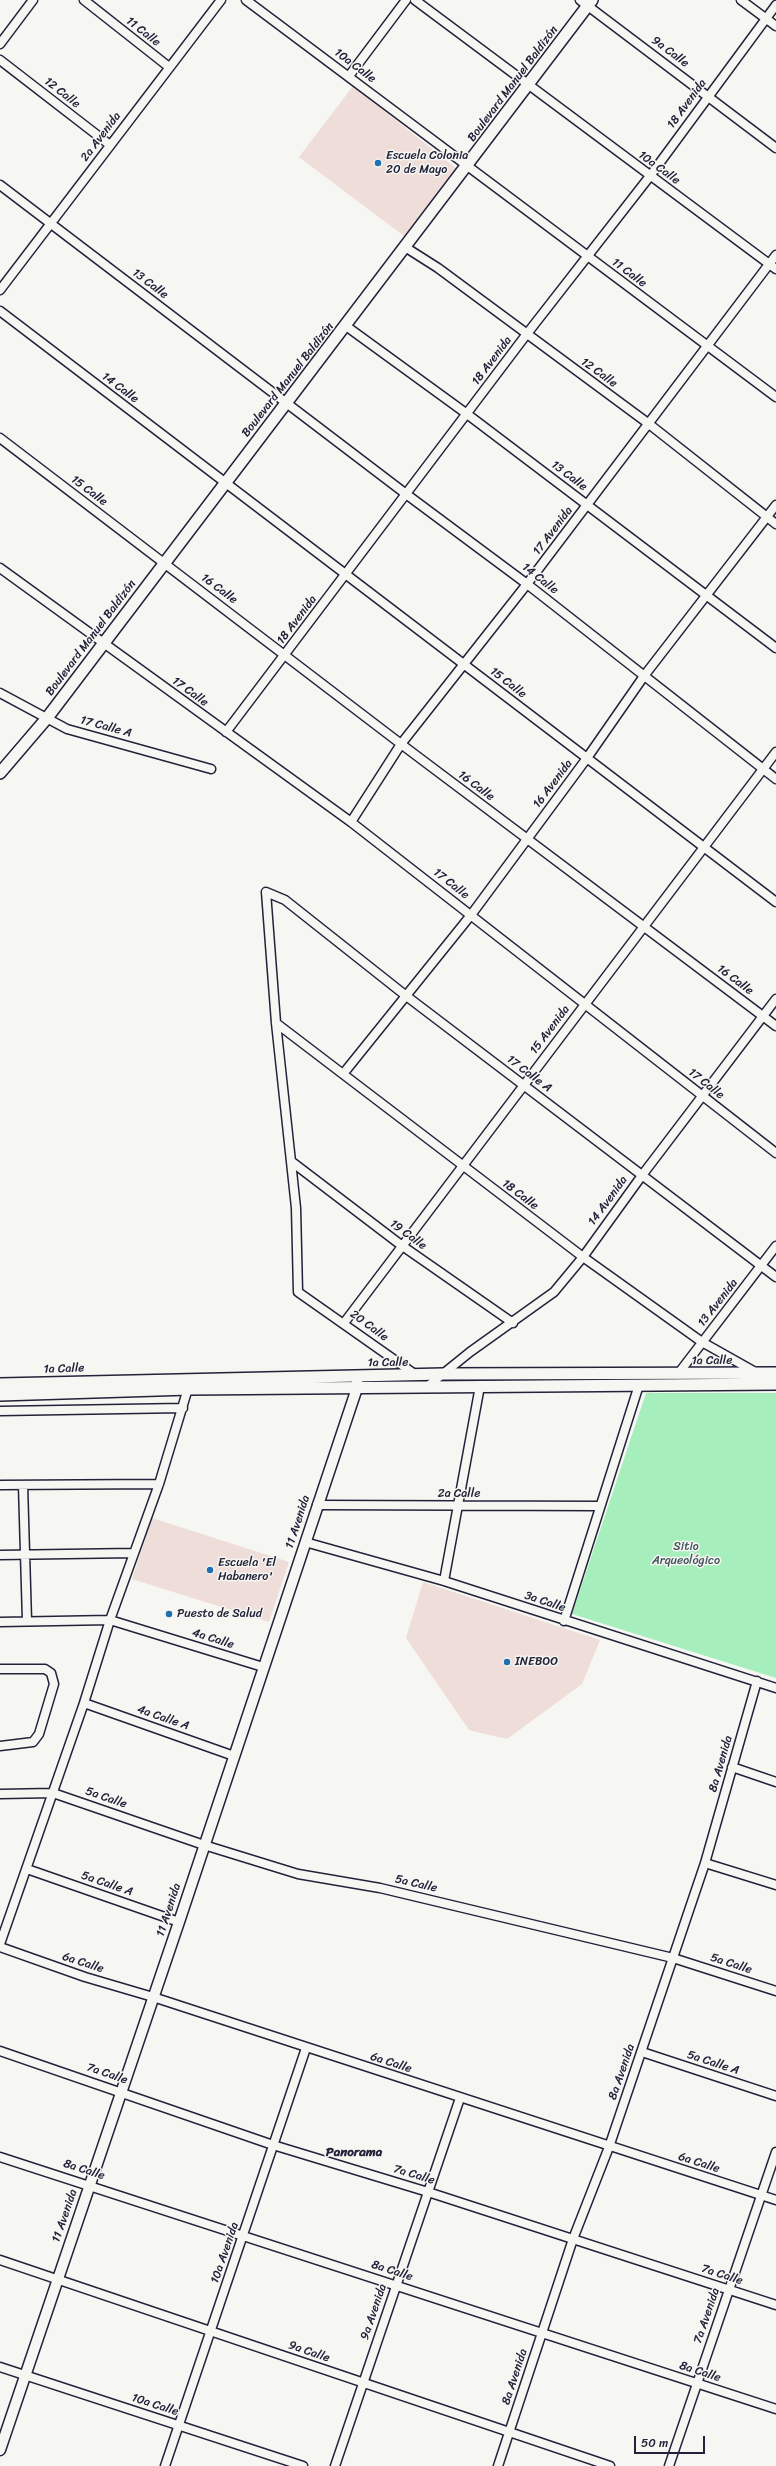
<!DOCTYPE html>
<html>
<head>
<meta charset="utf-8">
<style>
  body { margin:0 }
  #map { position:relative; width:776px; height:2466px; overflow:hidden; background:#f6f6f2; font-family:Sriracha,sans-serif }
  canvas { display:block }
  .scale { position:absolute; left:634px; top:2436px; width:71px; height:18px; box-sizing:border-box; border:2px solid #22223b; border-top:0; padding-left:5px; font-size:12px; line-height:14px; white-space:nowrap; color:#22223b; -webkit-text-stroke:3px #f6f6f2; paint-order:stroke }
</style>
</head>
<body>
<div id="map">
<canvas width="776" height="2466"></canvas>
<div class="scale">50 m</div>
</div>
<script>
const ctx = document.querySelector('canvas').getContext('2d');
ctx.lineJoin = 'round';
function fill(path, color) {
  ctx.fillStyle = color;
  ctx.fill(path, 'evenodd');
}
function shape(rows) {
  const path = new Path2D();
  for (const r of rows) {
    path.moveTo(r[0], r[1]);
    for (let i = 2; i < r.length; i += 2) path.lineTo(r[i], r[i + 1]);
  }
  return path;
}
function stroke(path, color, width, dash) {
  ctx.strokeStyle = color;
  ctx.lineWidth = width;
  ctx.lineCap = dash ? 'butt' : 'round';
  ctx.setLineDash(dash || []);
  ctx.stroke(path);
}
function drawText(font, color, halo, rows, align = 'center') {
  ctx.font = font + ' Sriracha,sans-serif';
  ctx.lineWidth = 3;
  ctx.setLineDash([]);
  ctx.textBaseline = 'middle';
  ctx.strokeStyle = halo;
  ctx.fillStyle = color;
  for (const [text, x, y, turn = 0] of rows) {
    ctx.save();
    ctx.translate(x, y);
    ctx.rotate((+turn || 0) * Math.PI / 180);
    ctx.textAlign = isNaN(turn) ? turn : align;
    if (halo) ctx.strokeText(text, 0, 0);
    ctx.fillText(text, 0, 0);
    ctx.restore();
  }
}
fill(shape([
  [353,86,457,169,404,236,299,157],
  [152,1518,289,1562,269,1622,132,1579],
  [423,1582,600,1640,582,1684,507,1739,469,1730,406,1638]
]), '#eeddd8');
fill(shape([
  [646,1393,776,1393,776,1678,572,1614]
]), '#a6efbd');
const minor = shape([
  [84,0,169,67],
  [246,0,776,397],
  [415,0,776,269],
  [580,0,776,148],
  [741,0,776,26],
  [0,44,33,0],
  [0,60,110,145],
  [349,76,406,0],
  [0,185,406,494,527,584,776,779],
  [405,247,438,268,649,424,776,524],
  [0,290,221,0],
  [0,311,776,902],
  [346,326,467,414,776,648],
  [0,438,401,744,776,1026],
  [0,568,351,822,776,1153],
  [0,693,67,729,211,769],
  [226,732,526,335,650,176,776,5],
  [351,822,401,744,527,584,776,255],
  [276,1023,583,1257,702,1342,757,1373],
  [343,1074,471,915,587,758,644,676,776,505],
  [292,1162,401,1245,513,1323],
  [344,1323,776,752],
  [678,1374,776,1246],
  [416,1375,298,1292,296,1208,276,1023,266,892,285,900,405,995,776,1277],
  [428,1386,470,1352,554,1292,583,1257,643,1174,776,999],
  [0,1411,183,1408],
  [0,1485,159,1484],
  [23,1485,27,1621],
  [317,1505,600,1506],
  [305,1542,444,1581,776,1688],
  [0,1555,134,1553],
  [444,1581,480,1386],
  [564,1621,639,1385],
  [0,1622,110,1620,263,1667],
  [0,1669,45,1669,51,1673,54,1684,39,1734,33,1742,0,1746],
  [84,1703,234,1756],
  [732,1767,776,1782],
  [0,1794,53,1793,204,1845,298,1874,380,1888,673,1958,776,1991],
  [705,1863,776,1885],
  [27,1869,179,1922],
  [0,1944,84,1703,110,1620,159,1484,189,1385],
  [0,1947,85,1977,153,1997,776,2200],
  [0,2051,273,2145,428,2192,776,2305],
  [642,2052,776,2096],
  [0,2157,776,2409],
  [0,2260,610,2466],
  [0,2367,303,2466],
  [165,2466,306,2048],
  [335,2466,460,2098],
  [498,2466,573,2239,609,2147,705,1863,757,1681],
  [669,2466,776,2152]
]);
const tertiary = shape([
  [0,2450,179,1922,357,1388,357,1380]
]);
const secondary = shape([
  [0,773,47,718,592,0],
  [0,1384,443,1374,776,1373],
  [0,1395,189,1389,776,1384]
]);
stroke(minor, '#22223b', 11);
stroke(tertiary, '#22223b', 13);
stroke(secondary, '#22223b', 14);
stroke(minor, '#f6f6f2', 8);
stroke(tertiary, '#f6f6f2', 10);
stroke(secondary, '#f6f6f2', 11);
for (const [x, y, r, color] of [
  [378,163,4,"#1f6fb2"],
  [210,1570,4,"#1f6fb2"],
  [169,1614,4,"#1f6fb2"],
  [507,1662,4,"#1f6fb2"]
]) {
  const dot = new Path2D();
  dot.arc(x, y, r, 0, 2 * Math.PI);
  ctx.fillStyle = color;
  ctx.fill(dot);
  stroke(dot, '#f6f6f2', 1.5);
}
drawText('12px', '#22223b', '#f6f6f2', [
  ["11 Calle",143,32,38],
  ["9a Calle",670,52,37],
  ["10a Calle",355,66,37],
  ["Boulevard Manuel Baldizón",513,84,-53],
  ["12 Calle",62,93,38],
  ["18 Avenida",687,104,-54],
  ["2a Avenida",101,137,-53],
  ["10a Calle",659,168,36],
  ["11 Calle",629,273,37],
  ["13 Calle",150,284,37],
  ["18 Avenida",492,361,-53],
  ["12 Calle",599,373,36],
  ["Boulevard Manuel Baldizón",288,380,-52],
  ["14 Calle",120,388,37],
  ["13 Calle",569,476,37],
  ["15 Calle",89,491,37],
  ["17 Avenida",553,531,-53],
  ["14 Calle",540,579,38],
  ["16 Calle",219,589,37],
  ["18 Avenida",297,620,-53],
  ["Boulevard Manuel Baldizón",91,638,-53],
  ["15 Calle",508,683,38],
  ["17 Calle",190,692,36],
  ["17 Calle A",106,727,15],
  ["16 Avenida",553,784,-53],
  ["16 Calle",476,786,37],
  ["17 Calle",451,884,38],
  ["16 Calle",735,980,37],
  ["15 Avenida",550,1030,-53],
  ["17 Calle A",529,1074,37],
  ["17 Calle",706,1084,38],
  ["18 Calle",520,1195,37],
  ["14 Avenida",608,1201,-54],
  ["19 Calle",408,1235,36],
  ["13 Avenida",718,1303,-52],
  ["20 Calle",369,1326,36],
  ["1a Calle",712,1361,-1],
  ["1a Calle",388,1363,-1],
  ["1a Calle",64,1369,-2],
  ["2a Calle",459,1494],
  ["11 Avenida",298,1522,-72],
  ["3a Calle",545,1602,18],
  ["4a Calle",213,1639,17],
  ["4a Calle A",163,1718,19],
  ["8a Avenida",721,1764,-74],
  ["5a Calle",106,1798,19],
  ["5a Calle A",107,1884,19],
  ["5a Calle",416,1884,13],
  ["11 Avenida",169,1910,-72],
  ["6a Calle",83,1963,18],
  ["5a Calle",731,1964,18],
  ["6a Calle",391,2063,18],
  ["5a Calle A",713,2063,18],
  ["8a Avenida",622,2072,-71],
  ["7a Calle",107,2074,19],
  ["6a Calle",699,2163,18],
  ["8a Calle",84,2170,18],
  ["7a Calle",414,2175,17],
  ["11 Avenida",65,2216,-71],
  ["10a Avenida",225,2253,-71],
  ["8a Calle",392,2271,18],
  ["7a Calle",722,2275,18],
  ["9a Avenida",374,2312,-71],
  ["7a Avenida",707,2316,-71],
  ["9a Calle",309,2352,19],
  ["8a Calle",700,2372,18],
  ["8a Avenida",515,2377,-72],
  ["10a Calle",155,2405,18]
]);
drawText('12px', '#22223b', '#f6f6f2', [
  ["Escuela Colonia",386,156],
  ["20 de Mayo",386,170],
  ["Escuela 'El",218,1563],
  ["Habanero'",218,1577],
  ["Puesto de Salud",177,1614],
  ["INEBOO",515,1662]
], 'left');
drawText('12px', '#43555c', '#f6f6f2', [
  ["Sitio",686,1547],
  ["Arqueológico",686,1561]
]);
drawText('bold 13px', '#22223b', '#f6f6f2', [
  ["Panorama",354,2153]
]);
</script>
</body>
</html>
